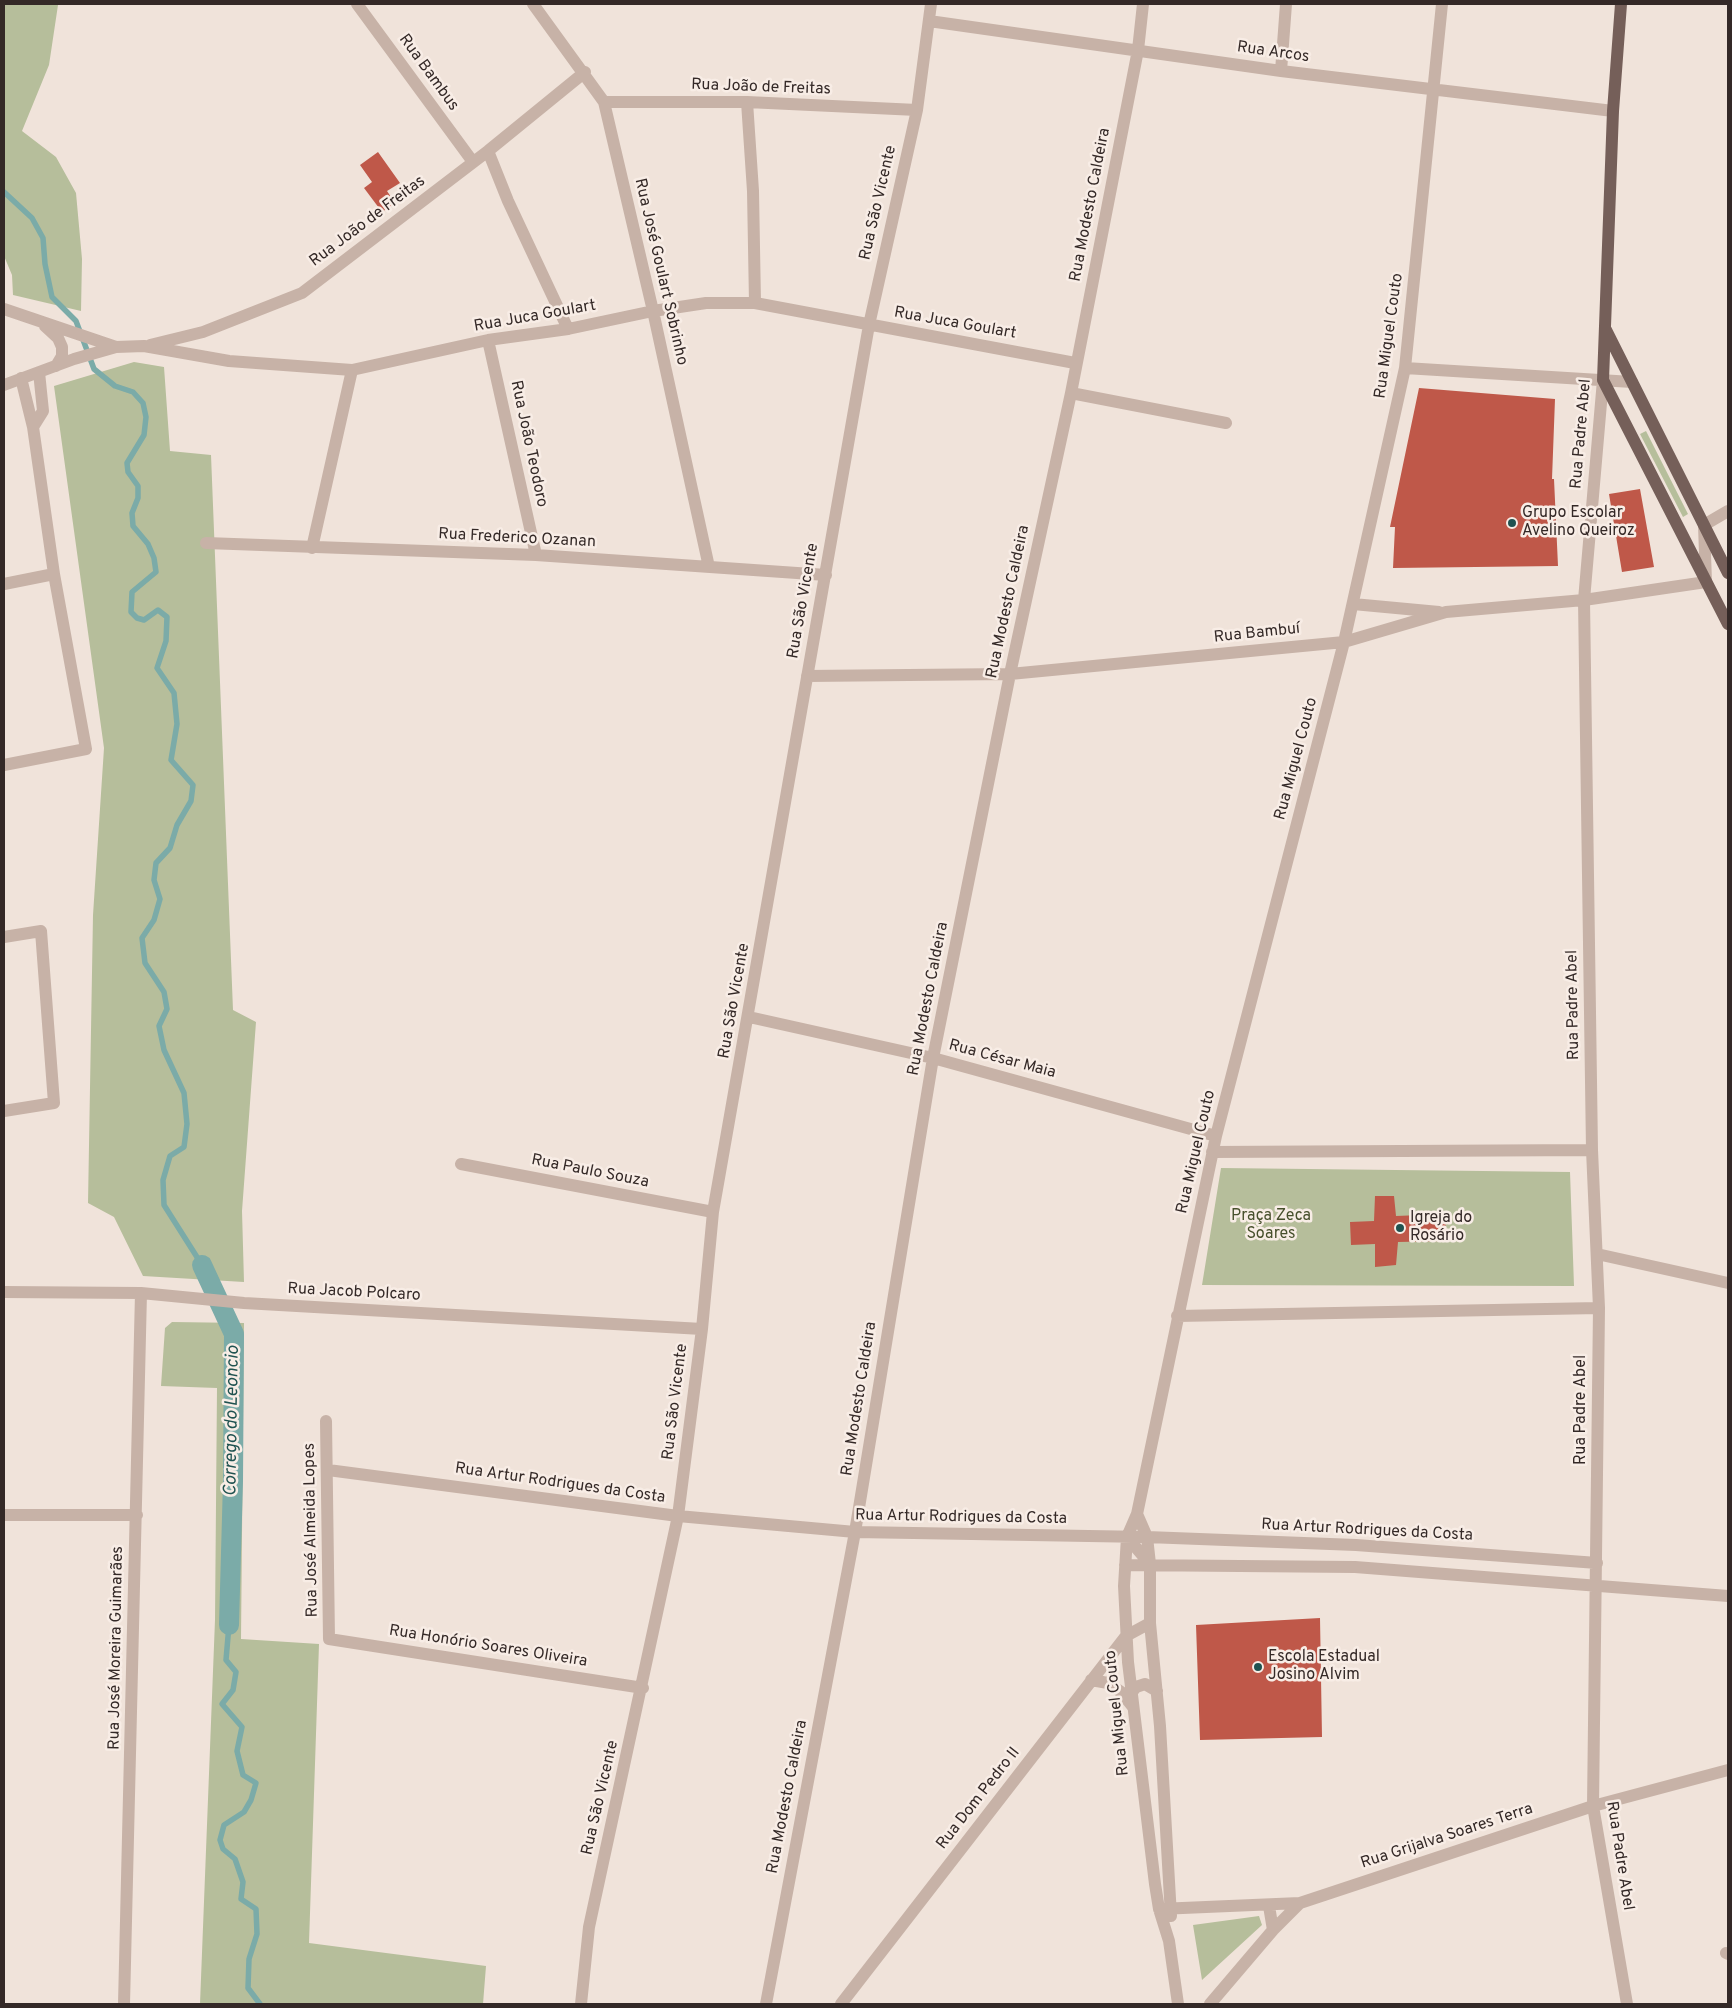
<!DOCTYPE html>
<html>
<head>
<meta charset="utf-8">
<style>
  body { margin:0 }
  #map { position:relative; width:1732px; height:2008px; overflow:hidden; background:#f0e3da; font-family:Overpass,sans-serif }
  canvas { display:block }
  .frame { position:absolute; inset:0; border:5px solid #342927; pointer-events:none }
</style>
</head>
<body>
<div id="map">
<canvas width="1732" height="2008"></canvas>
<div class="frame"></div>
</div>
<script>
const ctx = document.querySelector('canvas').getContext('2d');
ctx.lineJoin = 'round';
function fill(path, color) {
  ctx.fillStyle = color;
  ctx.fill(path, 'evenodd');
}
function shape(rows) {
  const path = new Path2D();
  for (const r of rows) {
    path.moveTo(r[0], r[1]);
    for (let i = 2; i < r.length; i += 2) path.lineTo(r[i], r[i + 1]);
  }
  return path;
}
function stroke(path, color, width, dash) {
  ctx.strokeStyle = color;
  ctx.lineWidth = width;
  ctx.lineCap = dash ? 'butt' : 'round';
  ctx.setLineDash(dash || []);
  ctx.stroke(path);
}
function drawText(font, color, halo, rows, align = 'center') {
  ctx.font = font + ' Overpass,sans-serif';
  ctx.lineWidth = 5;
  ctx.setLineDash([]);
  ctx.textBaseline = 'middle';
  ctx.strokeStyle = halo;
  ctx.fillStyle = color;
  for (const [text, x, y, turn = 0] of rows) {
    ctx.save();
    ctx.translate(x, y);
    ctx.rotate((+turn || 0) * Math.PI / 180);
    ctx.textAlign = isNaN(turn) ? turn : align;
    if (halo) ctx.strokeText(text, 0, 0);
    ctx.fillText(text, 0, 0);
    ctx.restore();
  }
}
fill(shape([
  [4,4,58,5,49,65,22,131,56,157,76,193,82,259,81,311,13,295,12,275,4,256],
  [134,362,164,367,170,451,211,455,233,1010,256,1022,242,1211,244,1282,143,1276,114,1217,88,1203,93,915,104,748,54,386],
  [1646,431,1688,514,1683,517,1640,434],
  [1221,1168,1570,1172,1574,1286,1202,1285],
  [172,1322,244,1323,241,1639,319,1644,309,1943,486,1966,483,2004,200,2004,215,1620,217,1388,161,1386,165,1328],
  [1259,1916,1262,1925,1202,1980,1193,1925]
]), '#b6be9b');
stroke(shape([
  [4,192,32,218,43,238,45,264,52,297,76,321,94,369,115,386,133,392,143,403,146,417,144,435,127,463,128,472,138,486,138,498,132,513,133,526,148,544,154,558,156,572,132,592,131,612,137,618,144,620,158,610,167,617,166,641,157,668,174,693,177,724,171,760,193,785,191,801,177,825,170,848,156,863,154,880,160,899,154,920,142,938,145,963,164,992,167,1009,159,1026,164,1050,184,1093,187,1124,184,1147,170,1156,163,1180,164,1205,202,1265],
  [229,1625,226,1660,236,1672,233,1690,222,1704,242,1727,237,1751,243,1775,256,1783,251,1800,244,1812,224,1825,220,1840,223,1849,235,1859,243,1882,241,1899,256,1909,257,1934,249,1959,248,1988,260,2004]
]), '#7baba8', 5.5);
stroke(shape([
  [202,1265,234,1334,233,1481,229,1625]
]), '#7baba8', 20);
fill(shape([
  [378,152,400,183,387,191,395,203,382,212,364,188,372,182,360,165],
  [1419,388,1555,399,1552,479,1554,479,1558,566,1393,568,1395,527,1390,527],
  [1640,489,1654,567,1622,572,1609,494],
  [1375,1196,1394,1196,1396,1216,1446,1214,1445,1241,1398,1242,1396,1265,1375,1267,1375,1244,1351,1245,1350,1222,1374,1221],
  [1320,1618,1322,1737,1200,1740,1196,1625]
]), '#bf5849');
stroke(shape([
  [357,4,473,162],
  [533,4,604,102,653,311,709,567],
  [929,21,1281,71,1613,111],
  [1281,71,1286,4],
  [604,102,747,102,917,110],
  [747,102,753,191,755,303],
  [488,151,508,201,568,329],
  [4,309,116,347,144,346,229,361,352,370,488,340,568,329,653,311,706,303,755,303,1075,363],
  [45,326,58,338,62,347,62,356,56,366],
  [488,340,536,555],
  [150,345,203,332,302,293,488,151,585,72],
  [1405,368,1632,382],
  [21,378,33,427],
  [1603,380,1584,600,1592,1150,1599,1308,1593,1806,1627,2004],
  [4,385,74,359,116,347],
  [1071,393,1226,423],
  [206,543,536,555,826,575],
  [312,548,352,370],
  [4,584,54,574],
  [1353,604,1439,612],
  [807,676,1010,674,1344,642,1446,612,1584,600,1706,582,1704,525,1728,511],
  [4,765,86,749,54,574,33,427,43,411,39,372],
  [4,937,41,931,54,1103,4,1111],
  [749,1017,933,1058,1216,1136],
  [1212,1152,1592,1150],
  [461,1164,713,1212],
  [1597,1254,1728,1283],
  [4,1292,141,1293,244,1303,702,1329],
  [1177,1316,1599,1308],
  [326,1421,329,1639,643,1688],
  [328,1470,678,1516,855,1532,1147,1537,1356,1545,1597,1563],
  [1137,1514,1147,1537,1150,1564,1150,1623,1160,1726,1171,1916],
  [4,1515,137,1515],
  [1127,1537,1150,1564],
  [1125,1565,1355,1567,1728,1596],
  [1091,1680,1108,1683,1121,1692,1133,1707],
  [1132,1692,1136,1687,1145,1684,1157,1691],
  [1159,1909,1300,1903,1593,1806,1728,1770],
  [1273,1930,1300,1903],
  [1726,1953,1728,1954],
  [124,2004,141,1293],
  [581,2004,589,1927,678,1516,702,1329,713,1212,869,325,917,110,931,4],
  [766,2004,855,1532,933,1058,1010,674,1071,393,1138,50,1143,4],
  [841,2004,1126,1636,1150,1623],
  [1178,2004,1169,1941,1159,1909,1155,1884,1128,1662,1124,1586,1127,1537,1137,1514,1216,1136,1344,642,1405,368,1442,4],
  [1210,2004,1273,1930,1269,1906]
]), '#c7b2a7', 12);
stroke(shape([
  [1621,4,1613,111,1603,380,1728,624],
  [1606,330,1728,573]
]), '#755f59', 12);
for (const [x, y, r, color] of [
  [1512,523,5,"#1f5250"],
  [1400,1228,5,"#1f5250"],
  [1258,1667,5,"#1f5250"]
]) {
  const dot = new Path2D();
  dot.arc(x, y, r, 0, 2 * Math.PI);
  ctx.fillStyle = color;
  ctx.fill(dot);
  stroke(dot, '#f8ede6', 2);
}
drawText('16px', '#342927', '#f8ede6', [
  ["Rua Arcos",1273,53,8],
  ["Rua Bambus",428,73,54],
  ["Rua João de Freitas",761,88,2],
  ["Rua São Vicente",879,203,-77],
  ["Rua Modesto Caldeira",1091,205,-79],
  ["Rua João de Freitas",368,222,-37],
  ["Rua José Goulart Sobrinho",660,272,77],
  ["Rua Juca Goulart",535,317,-10],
  ["Rua Juca Goulart",955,324,10],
  ["Rua Miguel Couto",1390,336,-82],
  ["Rua Padre Abel",1582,434,-85],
  ["Rua João Teodoro",528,444,78],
  ["Rua Frederico Ozanan",517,539,3],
  ["Rua São Vicente",804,601,-80],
  ["Rua Modesto Caldeira",1009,602,-78],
  ["Rua Bambuí",1257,634,-6],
  ["Rua Miguel Couto",1297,759,-75],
  ["Rua Modesto Caldeira",929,999,-79],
  ["Rua São Vicente",735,1001,-80],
  ["Rua Padre Abel",1574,1005,-91],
  ["Rua César Maia",1002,1060,15],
  ["Rua Miguel Couto",1197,1152,-77],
  ["Rua Paulo Souza",590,1172,11],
  ["Rua Jacob Polcaro",354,1293,3],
  ["Rua Modesto Caldeira",860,1399,-81],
  ["Rua São Vicente",676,1402,-83],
  ["Rua Padre Abel",1582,1410,-90],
  ["Rua Artur Rodrigues da Costa",560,1484,8],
  ["Rua Artur Rodrigues da Costa",961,1518,1],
  ["Rua José Almeida Lopes",312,1530,-91],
  ["Rua Artur Rodrigues da Costa",1367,1531,3],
  ["Rua Honório Soares Oliveira",488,1647,9],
  ["Rua José Moreira Guimarães",117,1648,-89],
  ["Rua Miguel Couto",1118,1713,-96],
  ["Rua Modesto Caldeira",788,1797,-79],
  ["Rua São Vicente",601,1798,-77],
  ["Rua Dom Pedro II",979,1799,-52],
  ["Rua Grijalva Soares Terra",1447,1837,-18],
  ["Rua Padre Abel",1619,1856,81]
]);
drawText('16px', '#342927', '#f8ede6', [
  ["Grupo Escolar",1522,514],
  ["Avelino Queiroz",1522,532],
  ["Igreja do",1410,1219],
  ["Rosário",1410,1237],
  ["Escola Estadual",1268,1658],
  ["Josino Alvim",1268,1676]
], 'left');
drawText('16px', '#47502c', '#f8ede6', [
  ["Praça Zeca",1271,1217],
  ["Soares",1271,1235]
]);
drawText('italic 18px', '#1f5250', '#f8ede6', [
  ["Corrego do Leoncio",233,1421,-89]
]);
</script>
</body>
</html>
